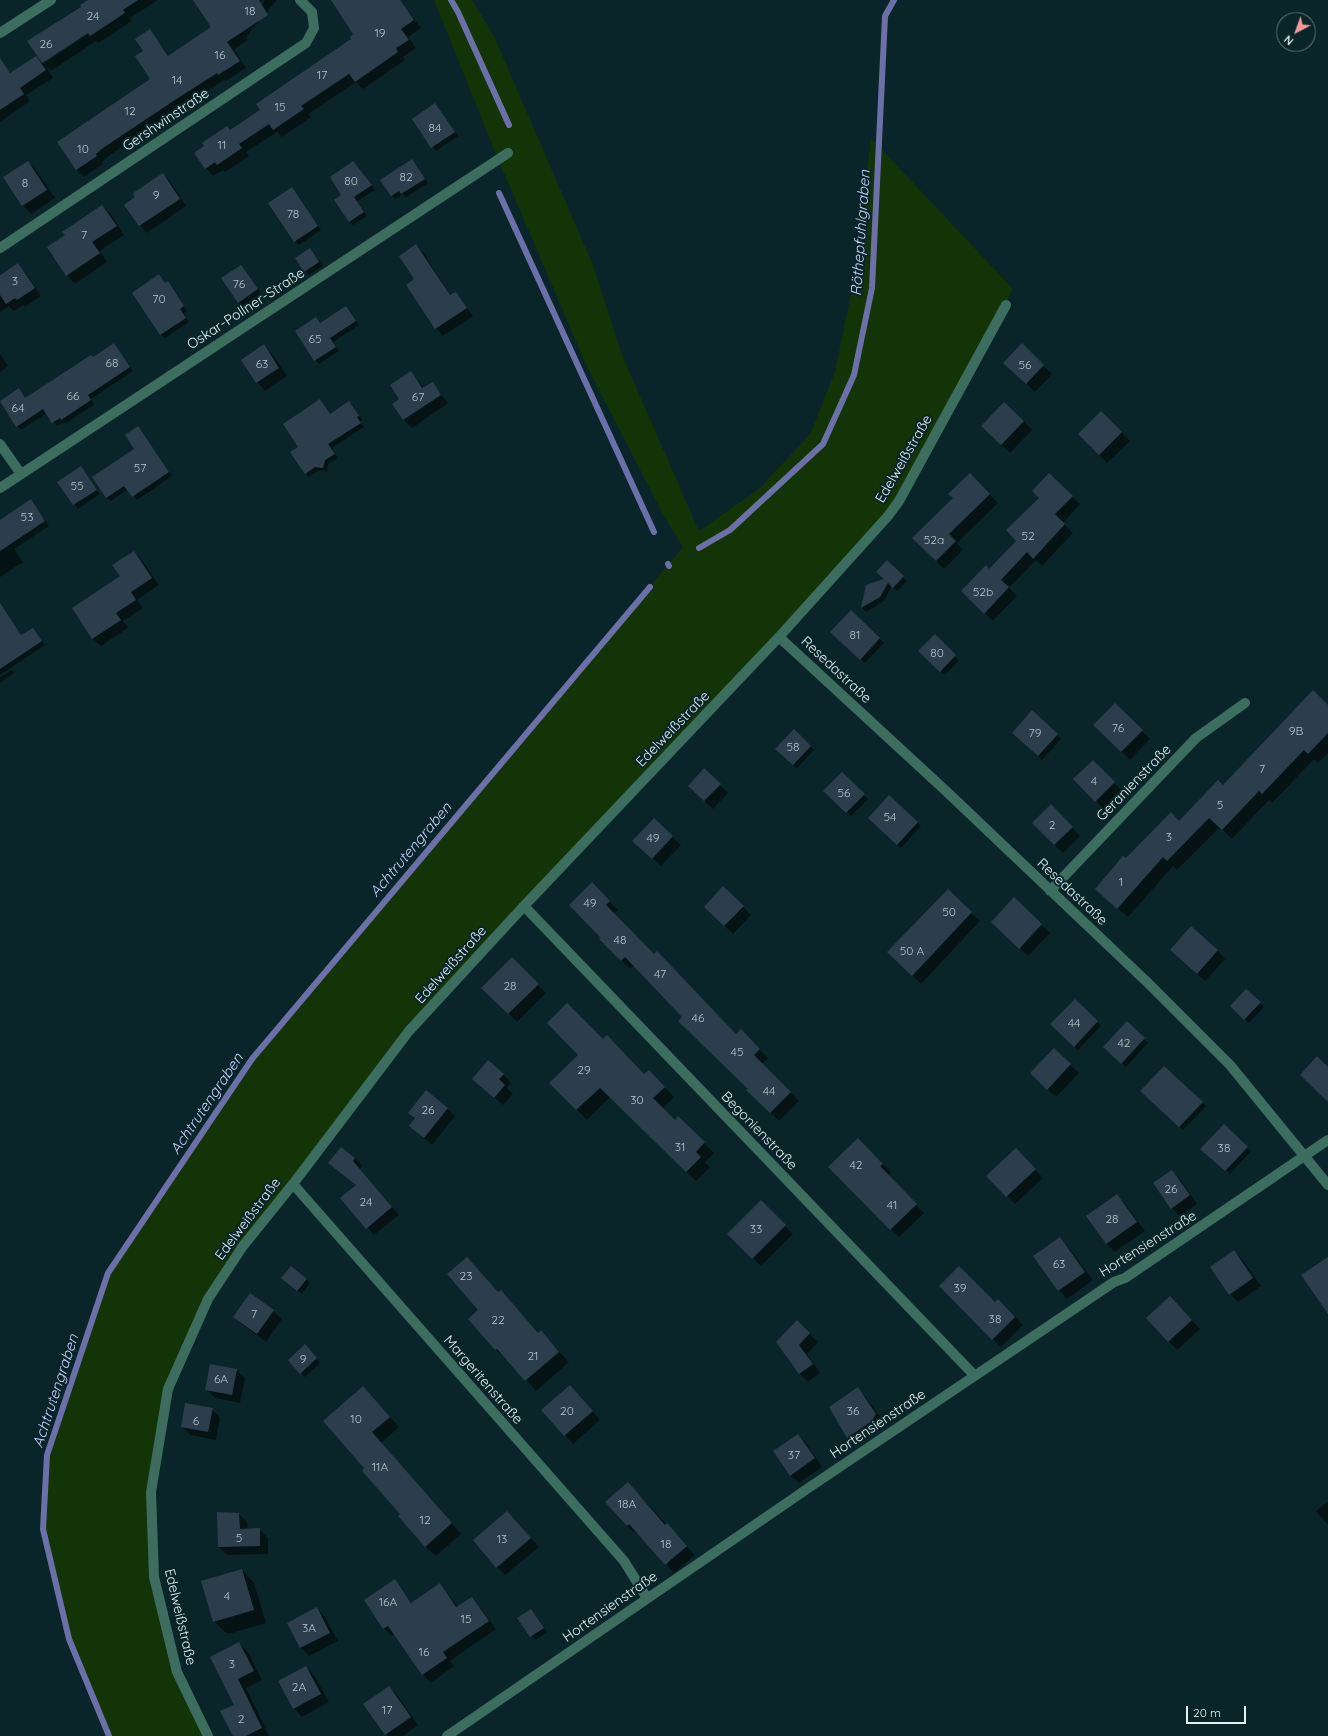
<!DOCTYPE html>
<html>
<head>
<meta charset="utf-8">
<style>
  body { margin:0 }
  #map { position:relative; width:1328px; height:1736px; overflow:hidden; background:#0a2529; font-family:Quicksand,sans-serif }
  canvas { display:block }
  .north { position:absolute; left:1276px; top:12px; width:40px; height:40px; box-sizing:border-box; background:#0a2529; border:1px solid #60777a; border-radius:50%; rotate:221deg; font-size:11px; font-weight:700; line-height:16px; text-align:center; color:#e2f1f3 }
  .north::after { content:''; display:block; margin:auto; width:14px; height:18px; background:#f59b97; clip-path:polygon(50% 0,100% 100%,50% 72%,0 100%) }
  .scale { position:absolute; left:1186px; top:1706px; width:60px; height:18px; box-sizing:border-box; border:2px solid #e2f1f3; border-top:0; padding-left:5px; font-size:12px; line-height:14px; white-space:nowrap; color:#e2f1f3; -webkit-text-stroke:3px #0a2529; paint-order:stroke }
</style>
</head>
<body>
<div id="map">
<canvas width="1328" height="1736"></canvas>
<div class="north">N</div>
<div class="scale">20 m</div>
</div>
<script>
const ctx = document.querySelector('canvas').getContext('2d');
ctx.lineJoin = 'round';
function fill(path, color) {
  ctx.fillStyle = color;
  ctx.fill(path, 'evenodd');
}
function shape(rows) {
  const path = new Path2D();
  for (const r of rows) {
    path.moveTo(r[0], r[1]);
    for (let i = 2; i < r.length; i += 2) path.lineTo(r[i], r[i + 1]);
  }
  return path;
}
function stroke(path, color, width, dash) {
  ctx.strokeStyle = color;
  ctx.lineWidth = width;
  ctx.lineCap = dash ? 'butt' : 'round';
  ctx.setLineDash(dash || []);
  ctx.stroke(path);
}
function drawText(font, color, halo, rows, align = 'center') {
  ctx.font = font + ' Quicksand,sans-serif';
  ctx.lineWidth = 4;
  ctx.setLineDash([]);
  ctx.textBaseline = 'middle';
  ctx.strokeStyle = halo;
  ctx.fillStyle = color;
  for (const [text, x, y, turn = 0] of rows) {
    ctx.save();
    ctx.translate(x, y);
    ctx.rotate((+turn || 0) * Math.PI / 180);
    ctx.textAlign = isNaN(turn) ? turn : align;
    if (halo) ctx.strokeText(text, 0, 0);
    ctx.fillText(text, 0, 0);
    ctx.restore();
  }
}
fill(shape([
  [434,0,472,0,493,34,593,265,622,355,699,531,759,489,811,433,835,371,853,284,871,138,1013,289,899,501,409,1031,208,1299,168,1389,151,1492,154,1577,177,1672,208,1736,109,1736,69,1639,43,1529,47,1455,108,1273,252,1059,683,547,666,520,587,367,498,159]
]), '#123406');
fill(shape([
  [90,0,158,0,130,18,132,21,98,43,96,41,51,71,46,66,53,78,26,95,30,101,0,122,0,69,4,66,11,73,36,57,40,61],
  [91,29,92,31,43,64,43,62],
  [216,0,263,0,235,33,237,34,265,0,277,0,245,38,248,40,234,49,246,68,226,81,224,80,182,107,110,155,102,162,103,164,84,177,77,170,59,143,151,79,144,51,150,30,169,56,212,27],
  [332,0,370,0,402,4,421,28,408,37,416,48,403,57,405,60,363,89,356,82,308,114,311,117,282,137,277,132,246,152,249,156,225,172,223,170,213,176,206,168,231,131,262,111,352,39,355,35],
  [435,104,458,136,436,151,432,147],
  [411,160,428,183,406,197,403,194,395,199,392,195],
  [28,162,36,170,55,198,31,214,23,205,4,178],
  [362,172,375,190,357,201,367,216,353,225,350,222,343,195],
  [163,174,170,181,186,206,147,233,140,225,137,197],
  [292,188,321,230,299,245,295,241],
  [102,206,111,214,124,235,100,251,107,262,75,284,67,275,66,236],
  [416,245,423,252,451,296,456,293,473,316,443,336,436,328,407,285,416,279],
  [310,249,323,266,309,275,297,258],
  [18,265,25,272,41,296,25,307,23,305,14,311,9,306,0,312,0,274],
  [241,266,261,293,242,306,238,302],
  [159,275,166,284,171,286,187,311,184,313,189,322,165,338,161,335],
  [346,307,359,325,333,342,339,351,319,364,315,360,316,319,321,323],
  [114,344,133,371,91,399,94,405,66,423,64,422,57,426,47,413,21,430,17,426,19,390,26,399],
  [1022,345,1052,374,1035,392,1013,371],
  [264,346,272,354,287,376,265,391,257,382,242,360],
  [0,354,8,366,0,372],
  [411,373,424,388,432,383,448,403,412,428,403,419,401,399],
  [320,400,330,414,349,402,362,420,360,422,364,427,332,448,338,458,328,464,327,472,319,470,309,477,305,473],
  [1101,412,1130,441,1107,463,1079,434],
  [1024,421,1032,430,1010,453,990,434],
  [138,427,172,476,137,500,128,489,111,501,107,497,136,449],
  [81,467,100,494,78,509,59,482],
  [970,474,998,503,957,543,963,550,944,569,913,538,954,498],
  [1049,474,1080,504,1063,523,1073,533,1042,566,1036,560,1009,588,1017,596,993,621,963,591,989,570,1018,541,1040,499],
  [31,500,49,526,14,549,23,562,0,577,0,521],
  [134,552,141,559,159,585,137,600,143,608,123,621,128,628,101,646,93,639,73,608,121,576],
  [887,561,907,581,897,591,892,586,884,601,866,612,862,608,867,586,886,580],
  [851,612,884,643,865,663,832,632],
  [12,623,22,636,36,633,45,645,0,675,0,631],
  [935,636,959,660,945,675,920,651],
  [12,670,14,673,0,683,0,677],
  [1115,704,1150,739,1130,760,1095,725],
  [1328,706,1328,753,1318,763,1314,759,1272,803,1269,800,1232,839,1220,827,1177,870,1173,866,1128,917,1106,898,1126,859,1179,822],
  [1032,712,1061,739,1042,760,1013,732],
  [794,731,814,750,797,768,776,749],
  [1092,761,1122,791,1104,809,1074,779],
  [704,770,728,793,713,809,689,786],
  [842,773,868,799,851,816,825,791],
  [889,797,921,826,901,848,869,818],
  [1051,805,1080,836,1063,853,1033,823],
  [654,819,681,845,661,866,642,849],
  [592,884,618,910,613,914,736,1035,741,1031,768,1058,762,1064,799,1101,779,1121,748,1090,749,1089,684,1017,634,965,630,969,600,939,602,938],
  [724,887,751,915,733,934,705,907],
  [948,891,980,921,921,984,889,952],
  [1014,899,1050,933,1028,956,1000,930],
  [1217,950,1225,959,1205,981,1180,959],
  [512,959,546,993,517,1022,483,988],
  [1246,990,1264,1007,1249,1023,1231,1006],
  [1075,1000,1101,1026,1078,1050,1052,1024],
  [1127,1023,1148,1043,1126,1067,1105,1047],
  [603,1040,644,1075,649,1071,674,1097,663,1108,675,1121,678,1117,714,1153,705,1162,710,1167,696,1181,610,1097,587,1120,551,1083],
  [1054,1049,1079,1073,1056,1097,1039,1082],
  [1164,1067,1206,1106,1183,1130,1142,1091],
  [503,1074,511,1083,507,1088,513,1094,503,1105,482,1087],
  [447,1108,455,1116,432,1145,410,1126,416,1119,409,1113],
  [1224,1125,1251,1151,1230,1174,1202,1148],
  [858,1139,891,1172,888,1175,924,1213,899,1237,830,1167],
  [1024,1157,1043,1178,1015,1204,987,1176],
  [355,1158,362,1166,359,1169,399,1215,374,1235,341,1198,356,1185,330,1163],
  [1172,1171,1180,1179,1197,1204,1180,1216,1172,1208],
  [1117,1195,1125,1204,1145,1231,1115,1252,1107,1244,1087,1216],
  [761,1201,793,1234,761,1266,729,1234],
  [1060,1238,1068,1247,1093,1280,1067,1299,1059,1290],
  [1233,1251,1242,1259,1261,1286,1238,1302,1230,1294],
  [467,1258,499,1293,501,1291,539,1334,541,1332,569,1362,536,1391,508,1359,506,1360,496,1350,469,1319,479,1310],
  [307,1280,310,1283,302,1294,286,1282],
  [940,1286,995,1303,998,1300,1023,1325,1001,1347],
  [1178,1305,1200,1329,1177,1350,1147,1318],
  [273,1311,282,1319,266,1342,243,1325,234,1317],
  [797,1322,818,1342,807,1354,820,1373,808,1382,800,1374],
  [309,1350,320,1363,305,1377,301,1373],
  [236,1370,245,1378,240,1403,215,1398,206,1389],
  [363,1387,399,1427,381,1443,461,1534,436,1556,425,1546,366,1468],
  [858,1388,866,1397,884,1423,880,1429,856,1446,848,1437,830,1408],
  [579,1395,600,1420,573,1444,565,1435],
  [212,1409,220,1418,216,1440,190,1435,182,1426],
  [798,1435,806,1443,822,1467,799,1483,790,1475],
  [628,1483,695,1555,674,1573,638,1532,636,1534,627,1526],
  [1328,1501,1328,1525,1316,1511],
  [507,1512,539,1547,505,1575,497,1567],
  [239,1514,247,1522,248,1530,259,1529,268,1538,268,1554,227,1555,219,1547],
  [242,1570,254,1583,266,1623,232,1633,226,1633,213,1620],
  [395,1580,412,1603,440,1584,458,1607,471,1598,479,1606,496,1629,450,1661,454,1666,431,1683,423,1675,395,1634,392,1636,384,1628],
  [317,1608,325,1617,338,1641,309,1656,301,1648,288,1623],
  [531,1610,547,1632,535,1640,519,1618],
  [239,1643,248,1652,262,1680,246,1688,269,1736,234,1736],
  [306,1667,314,1675,329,1702,302,1717,294,1708],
  [389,1687,397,1695,418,1725,403,1736,388,1736,385,1734]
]), '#0007');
stroke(shape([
  [451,0,458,12,509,125],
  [499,193,654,532],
  [699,548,730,530,823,444,854,375,872,288,885,16,894,0],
  [668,564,669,566],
  [109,1736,69,1639,43,1529,47,1455,108,1273,252,1059,650,587]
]), '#6c70a9', 6);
fill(shape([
  [88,0,138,0,123,10,125,13,90,36,88,33,42,63,27,41,81,7,80,5],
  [193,0,259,0,268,15,227,42,240,61,218,75,217,73,175,100,103,148,96,154,97,156,76,170,57,142,150,79,135,56,143,51,135,39,150,29,168,56,211,27],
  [331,0,400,0,414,20,401,29,409,40,396,48,398,52,355,82,349,74,301,106,304,109,273,130,269,124,239,144,242,148,217,165,215,162,205,169,194,153,204,146,202,143,227,126,230,130,260,110,256,104,351,39,350,37,353,34],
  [36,56,46,70,20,88,24,94,0,110,0,58,10,73],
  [435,103,455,132,431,148,412,119],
  [412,159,425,179,401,194,399,191,391,196,380,180],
  [28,161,47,190,22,206,3,177],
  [353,161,372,185,354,197,364,212,349,222,334,200,341,195,330,177],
  [163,173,180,199,139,226,124,205,135,197,133,193],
  [292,187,318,226,294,242,268,203],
  [102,205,117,226,92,242,100,253,66,276,47,247,65,235,62,232],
  [416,244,450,295,456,292,467,308,435,329,406,285,414,279,399,256],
  [310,248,319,262,304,272,295,258],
  [18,263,35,288,17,300,15,298,6,304,0,295,0,275],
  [241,265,258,289,238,303,221,278],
  [159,274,165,283,168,281,184,306,180,309,186,318,160,335,132,293],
  [346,306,356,321,330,338,336,347,314,361,295,331,316,317,320,323],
  [114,343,130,367,88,395,91,400,61,420,60,418,52,423,43,409,16,427,0,401,19,388,25,398,91,355,93,357],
  [1022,343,1044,365,1026,384,1003,363],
  [264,344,279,368,256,383,241,360],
  [411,371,422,388,433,382,441,395,403,420,392,404,399,399,390,385],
  [320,399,330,414,349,401,359,416,357,417,361,423,328,444,335,454,325,460,323,468,315,467,305,474,290,452,298,447,283,424],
  [1004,402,1024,421,1001,445,981,426],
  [1101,411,1122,432,1099,455,1078,434],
  [138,426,169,472,132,497,124,486,106,498,92,477,134,449,125,435],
  [81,466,97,490,73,505,57,482],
  [970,473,990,494,949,534,956,541,936,561,912,538,953,498,948,494],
  [1049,473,1073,496,1055,514,1065,524,1033,559,1027,552,1001,580,1009,587,984,614,961,591,986,565,989,569,1016,541,1006,530,1039,498,1032,491],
  [31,499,45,521,0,551,0,520],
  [134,551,152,578,131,592,136,600,116,613,121,620,92,639,72,608,120,576,112,565],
  [887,560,904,576,893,588,888,583,880,597,861,608,866,585,884,579,876,572],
  [0,603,21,635,33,628,42,641,0,669],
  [851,610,880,638,860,660,830,632],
  [935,634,956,655,940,672,918,651],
  [1313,690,1328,705,1328,733,1308,754,1304,750,1262,794,1259,791,1222,830,1209,818,1167,861,1163,857,1117,909,1095,889,1123,856,1126,858,1171,812,1179,821,1218,780,1223,785],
  [1115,703,1143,730,1121,752,1093,725],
  [1032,710,1058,734,1038,756,1012,733],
  [794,729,811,746,793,765,775,749],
  [1093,760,1115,782,1095,802,1073,779],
  [704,768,721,784,704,801,688,786],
  [842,772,865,794,846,813,823,791],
  [889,795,918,822,897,845,868,818],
  [1051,804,1073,827,1054,845,1032,823],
  [654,818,673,836,652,859,632,841],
  [592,882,610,901,606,905,654,954,657,951,736,1034,741,1029,760,1049,754,1055,791,1092,770,1113,746,1090,748,1089,678,1021,682,1017,625,957,621,961,599,939,601,938,569,905],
  [723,886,744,906,724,926,704,907],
  [948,889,972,912,912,976,887,952],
  [1014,897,1042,924,1019,949,991,922],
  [1191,926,1218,950,1197,974,1170,950],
  [512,957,539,984,508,1014,481,988],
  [1246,989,1261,1002,1244,1020,1230,1006],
  [1075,999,1098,1021,1074,1047,1050,1024],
  [567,1003,603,1039,607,1035,644,1074,649,1070,665,1087,653,1098,675,1120,678,1116,705,1142,696,1152,701,1157,686,1172,600,1088,576,1110,549,1083,578,1055,547,1023],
  [1127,1021,1145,1038,1121,1064,1103,1047],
  [1054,1048,1071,1064,1047,1090,1030,1073],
  [1317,1056,1328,1067,1328,1102,1300,1075],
  [488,1060,504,1074,499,1079,505,1085,494,1098,472,1079],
  [1164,1066,1203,1102,1179,1127,1140,1091],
  [426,1090,448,1108,424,1138,409,1126,415,1118,408,1113],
  [1224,1124,1248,1147,1225,1171,1200,1149],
  [858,1138,883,1164,880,1166,917,1204,890,1230,828,1167],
  [341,1147,355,1158,353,1161,392,1207,366,1229,340,1198,356,1185,328,1163],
  [1016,1148,1036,1169,1006,1197,986,1176],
  [1172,1170,1190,1195,1171,1209,1153,1183],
  [1117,1194,1137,1222,1106,1244,1086,1216],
  [761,1200,786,1225,752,1259,727,1234],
  [1060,1237,1085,1272,1058,1291,1033,1256],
  [1234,1250,1253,1278,1229,1295,1210,1267],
  [467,1257,498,1292,501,1290,538,1333,541,1330,559,1352,525,1381,497,1349,495,1350,468,1319,478,1310,447,1274],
  [1328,1257,1328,1314,1301,1275],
  [291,1266,307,1279,297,1291,281,1278],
  [959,1266,995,1302,998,1299,1015,1317,992,1340,939,1286],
  [250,1293,274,1310,257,1334,233,1317],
  [1170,1296,1192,1320,1168,1342,1146,1318],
  [797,1320,810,1333,799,1345,813,1364,799,1374,776,1342],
  [305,1344,317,1358,300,1374,288,1360],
  [210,1364,237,1369,232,1395,205,1390],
  [570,1385,593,1411,564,1436,541,1410],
  [363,1386,390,1417,372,1432,452,1523,425,1547,398,1516,400,1514,362,1471,364,1468,323,1421],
  [858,1387,876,1414,872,1421,847,1438,829,1407],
  [185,1403,213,1408,208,1432,181,1427],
  [798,1434,815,1458,790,1476,773,1451],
  [628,1482,665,1525,667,1523,687,1546,665,1565,629,1524,627,1526,605,1502],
  [507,1511,531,1538,496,1568,473,1540],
  [217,1512,239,1513,240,1529,260,1528,260,1546,218,1547],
  [242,1569,254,1610,213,1622,201,1581],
  [395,1579,411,1603,440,1583,456,1607,472,1597,489,1621,443,1652,447,1658,422,1675,388,1626,383,1629,364,1600],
  [317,1607,330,1633,300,1648,287,1623],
  [531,1609,544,1628,530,1637,517,1618],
  [239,1642,254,1671,238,1679,262,1728,246,1736,233,1736,220,1711,234,1705,210,1657],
  [306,1666,321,1694,293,1709,278,1681],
  [389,1686,411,1717,385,1735,363,1704]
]), '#2c3e4c');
stroke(shape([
  [0,33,51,0],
  [0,248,306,43,314,28,312,12,300,0],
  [0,444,21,474],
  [0,488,508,153],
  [779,637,946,791,1146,981,1230,1065,1328,1185],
  [1050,891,1196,738,1245,703],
  [524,906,975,1376],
  [293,1184,624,1561,647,1598],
  [208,1736,177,1672,154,1577,151,1492,168,1389,208,1299,243,1246,293,1184,409,1031,524,906,779,637,888,516,899,501,1006,305],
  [447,1736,807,1489,1114,1282,1125,1278,1328,1140]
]), '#3c6d5f', 10);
drawText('12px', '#b4c4c9', null, [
  ["18",250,11],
  ["24",93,16],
  ["19",380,33],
  ["26",46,44],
  ["16",220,55],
  ["17",322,75],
  ["14",177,80],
  ["15",280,107],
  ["12",130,111],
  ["84",435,128],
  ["11",222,145],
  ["10",83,149],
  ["82",406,177],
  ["80",351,181],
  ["8",25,183],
  ["9",156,195],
  ["78",293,214],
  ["7",84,235],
  ["3",15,281],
  ["76",239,284],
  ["70",159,299],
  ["65",315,339],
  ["68",112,363],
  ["63",262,364],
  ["56",1025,365],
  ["66",73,396],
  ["67",418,397],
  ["64",18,408],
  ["57",140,468],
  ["55",77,486],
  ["53",27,517],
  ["52",1028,536],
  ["52a",934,540],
  ["52b",983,592],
  ["81",855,635],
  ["80",937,653],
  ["76",1118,728],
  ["9B",1296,731],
  ["79",1035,733],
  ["58",793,747],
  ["7",1262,769],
  ["4",1094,781],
  ["56",844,793],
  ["5",1220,805],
  ["54",890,817],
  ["2",1052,825],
  ["3",1169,837],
  ["49",653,838],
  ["1",1121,882],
  ["49",590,903],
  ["50",949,912],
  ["48",620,940],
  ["50 A",912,951],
  ["47",660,974],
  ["28",510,986],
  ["46",698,1018],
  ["44",1074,1023],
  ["42",1124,1043],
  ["45",737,1052],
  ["29",584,1070],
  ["44",769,1091],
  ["30",637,1100],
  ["26",428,1110],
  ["31",680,1147],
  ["38",1224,1148],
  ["42",856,1165],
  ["26",1171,1189],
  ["24",366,1202],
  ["41",892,1205],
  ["28",1112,1219],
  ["33",756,1229],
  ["63",1059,1264],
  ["23",466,1276],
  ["39",960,1288],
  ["7",254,1314],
  ["38",995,1319],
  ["22",498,1320],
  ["21",533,1356],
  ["9",303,1359],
  ["6A",221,1379],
  ["20",567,1411],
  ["36",853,1411],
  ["10",356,1419],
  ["6",196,1421],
  ["37",794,1455],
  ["11A",380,1467],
  ["18A",627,1504],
  ["12",425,1520],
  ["5",239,1538],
  ["13",502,1539],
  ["18",666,1544],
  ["4",227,1596],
  ["16A",388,1602],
  ["15",466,1619],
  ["3A",309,1628],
  ["16",424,1652],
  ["3",232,1664],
  ["2A",299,1687],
  ["17",387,1710],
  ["2",241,1719]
]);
drawText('14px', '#e2f1f3', '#0a2529', [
  ["Gershwinstraße",166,120,-34],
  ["Oskar-Pollner-Straße",246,309,-33],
  ["Edelweißstraße",904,459,-60],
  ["Resedastraße",836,670,43],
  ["Edelweißstraße",673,729,-46],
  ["Geranienstraße",1134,783,-46],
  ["Resedastraße",1072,892,43],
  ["Edelweißstraße",451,965,-48],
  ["Begonienstraße",759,1131,46],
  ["Edelweißstraße",248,1219,-53],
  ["Hortensienstraße",1148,1244,-32],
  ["Margeritenstraße",483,1380,49],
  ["Hortensienstraße",878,1424,-34],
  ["Hortensienstraße",610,1607,-35],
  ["Edelweißstraße",180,1617,77]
]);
drawText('italic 15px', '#cad1ff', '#0a2529', [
  ["Röthepfuhlgraben",861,233,-86],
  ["Achtrutengraben",411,850,-50],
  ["Achtrutengraben",207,1104,-56],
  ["Achtrutengraben",56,1391,-72]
]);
</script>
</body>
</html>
